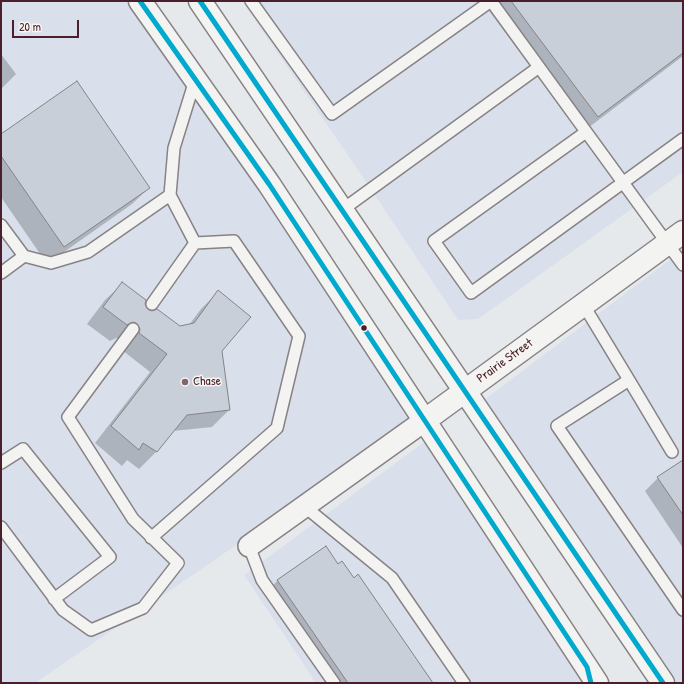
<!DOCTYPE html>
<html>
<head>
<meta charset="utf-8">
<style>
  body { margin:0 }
  #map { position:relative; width:684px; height:684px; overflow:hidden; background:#e6e9ec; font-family:"Patrick Hand",sans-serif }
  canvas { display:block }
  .frame { position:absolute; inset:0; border:2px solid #4a1f2b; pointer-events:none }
  .scale { position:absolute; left:12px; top:20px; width:67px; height:18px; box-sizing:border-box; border:2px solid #4a1f2b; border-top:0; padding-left:5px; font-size:12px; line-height:14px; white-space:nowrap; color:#4a1f2b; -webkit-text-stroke:3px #f6f6f2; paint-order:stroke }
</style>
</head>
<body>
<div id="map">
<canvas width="684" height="684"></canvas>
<div class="frame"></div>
<div class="scale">20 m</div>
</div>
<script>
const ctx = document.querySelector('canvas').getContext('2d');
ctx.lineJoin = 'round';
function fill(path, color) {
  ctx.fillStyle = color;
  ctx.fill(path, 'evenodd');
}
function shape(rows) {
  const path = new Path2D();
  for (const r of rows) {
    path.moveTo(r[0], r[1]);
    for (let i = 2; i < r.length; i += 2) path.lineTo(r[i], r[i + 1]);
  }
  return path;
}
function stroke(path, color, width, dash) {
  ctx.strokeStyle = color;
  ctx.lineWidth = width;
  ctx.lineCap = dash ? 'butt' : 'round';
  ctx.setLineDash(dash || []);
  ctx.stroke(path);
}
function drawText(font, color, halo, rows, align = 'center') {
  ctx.font = font + ' "Patrick Hand",sans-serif';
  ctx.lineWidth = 3;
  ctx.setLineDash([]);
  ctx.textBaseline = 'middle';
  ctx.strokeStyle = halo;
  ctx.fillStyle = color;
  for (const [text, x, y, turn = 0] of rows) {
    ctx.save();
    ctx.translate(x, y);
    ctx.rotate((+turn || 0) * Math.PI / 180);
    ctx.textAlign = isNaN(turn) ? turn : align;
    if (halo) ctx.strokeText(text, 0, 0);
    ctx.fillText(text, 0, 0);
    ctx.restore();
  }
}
fill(shape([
  [1,1,135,1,419,420,35,683,1,683],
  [242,1,683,1,683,172,478,319,458,320,354,164],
  [683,250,683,683,668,683,484,400],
  [431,437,586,683,316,683,244,575]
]), '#d9e0eb');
fill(shape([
  [495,1,683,1,683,56,580,134,487,8],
  [1,54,16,74,1,89],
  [1,135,149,188,132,204,47,264,1,197],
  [122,284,144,304,147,310,180,327,189,325,201,309,218,292,221,350,229,410,212,427,173,431,156,452,139,469,127,460,122,466,95,443,150,372,122,350,121,340,116,338,110,341,87,324,105,300],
  [683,461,683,548,645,491,658,478],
  [338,566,432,683,326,683,265,594,278,580]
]), '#0003');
const building = shape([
  [511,1,683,1,683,53,598,117,511,1],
  [77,81,150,188,64,247,1,156,1,134,77,81],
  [122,282,146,300,145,304,148,309,152,311,157,309,180,326,194,323,218,290,251,317,222,351,230,410,187,415,157,452,143,443,139,450,111,426,167,354,139,333,140,329,137,324,133,322,127,325,103,307,122,282],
  [683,460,683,515,657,477,683,460],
  [326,546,338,564,342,561,354,578,358,574,433,683,348,683,277,580,326,546]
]);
fill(building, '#c9cfd9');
stroke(building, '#888285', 1);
const service = shape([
  [251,1,332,114,491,1,683,265],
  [586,132,434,241,471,293,683,139],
  [170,195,195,243],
  [342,210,539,67],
  [1,225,24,256,51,263,88,252,170,195,174,148,195,80],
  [1,273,24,256],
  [152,304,195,243],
  [583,304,629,380,557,426,683,610],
  [629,380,672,452],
  [1,463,23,449,110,557,54,599],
  [304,506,392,578,464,683],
  [1,527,63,610,91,630,143,608,178,563,133,519,68,417,133,329],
  [151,538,277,428,299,336,234,241,195,243],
  [249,546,262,580,334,683]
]);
const minor = shape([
  [249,546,424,421]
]);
const tertiary = shape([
  [424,421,683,232]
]);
const primary = shape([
  [140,1,269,184,597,683],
  [200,1,663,683]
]);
stroke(service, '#888285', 14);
stroke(minor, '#888285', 24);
stroke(tertiary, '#888285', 25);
stroke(primary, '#888285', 25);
stroke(service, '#f3f3f2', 11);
stroke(minor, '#f3f3f2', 21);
stroke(tertiary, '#f3f3f2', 22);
stroke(primary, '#f3f3f2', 22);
stroke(shape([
  [140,1,269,184,587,667,591,683],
  [200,1,663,683]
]), '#00a9ce', 5);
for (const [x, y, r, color] of [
  [364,328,3.5,"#4a1f2b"],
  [185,382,4,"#81666f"]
]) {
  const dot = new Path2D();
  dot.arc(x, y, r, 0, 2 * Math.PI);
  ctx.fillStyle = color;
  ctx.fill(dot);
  stroke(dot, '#f6f6f2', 1.5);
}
drawText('13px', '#4a1f2b', '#f6f6f2', [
  ["Prairie Street",505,361,-36]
]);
drawText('13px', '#4a1f2b', '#f6f6f2', [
  ["Chase",193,382]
], 'left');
</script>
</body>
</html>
